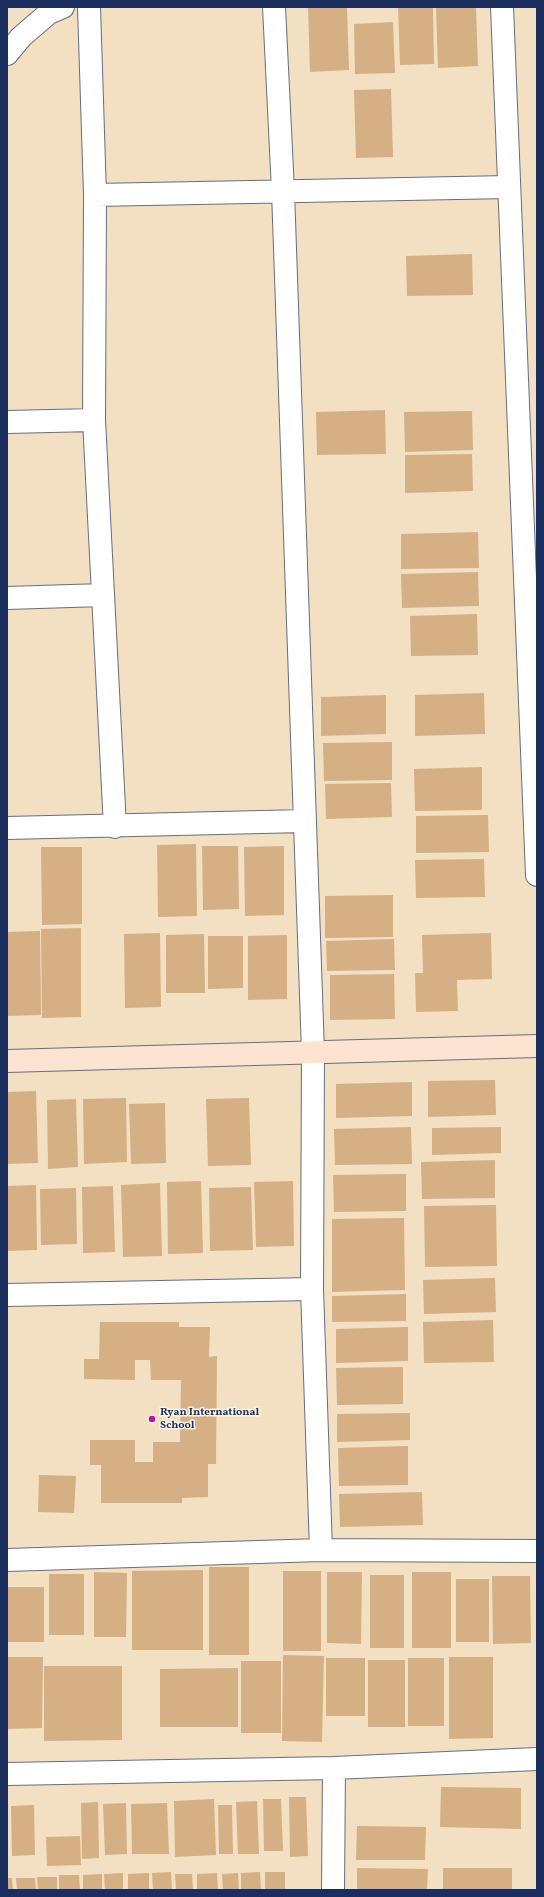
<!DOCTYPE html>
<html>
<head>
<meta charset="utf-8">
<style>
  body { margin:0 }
  #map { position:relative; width:544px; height:1897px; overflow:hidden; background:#f3dfc1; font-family:Vollkorn,serif }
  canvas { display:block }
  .frame { position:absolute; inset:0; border:8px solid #1b2f5e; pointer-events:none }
</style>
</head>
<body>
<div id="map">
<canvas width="544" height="1897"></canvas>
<div class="frame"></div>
</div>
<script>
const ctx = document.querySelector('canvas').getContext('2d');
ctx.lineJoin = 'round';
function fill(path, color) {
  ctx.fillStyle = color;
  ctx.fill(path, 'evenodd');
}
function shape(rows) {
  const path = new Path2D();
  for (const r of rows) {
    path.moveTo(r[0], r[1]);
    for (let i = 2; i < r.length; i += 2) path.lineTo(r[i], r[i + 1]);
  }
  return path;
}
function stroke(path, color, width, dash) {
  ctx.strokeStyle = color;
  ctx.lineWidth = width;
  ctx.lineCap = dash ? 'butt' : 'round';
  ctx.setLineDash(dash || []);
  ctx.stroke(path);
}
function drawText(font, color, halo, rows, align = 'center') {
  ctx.font = font + ' Vollkorn,serif';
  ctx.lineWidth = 3;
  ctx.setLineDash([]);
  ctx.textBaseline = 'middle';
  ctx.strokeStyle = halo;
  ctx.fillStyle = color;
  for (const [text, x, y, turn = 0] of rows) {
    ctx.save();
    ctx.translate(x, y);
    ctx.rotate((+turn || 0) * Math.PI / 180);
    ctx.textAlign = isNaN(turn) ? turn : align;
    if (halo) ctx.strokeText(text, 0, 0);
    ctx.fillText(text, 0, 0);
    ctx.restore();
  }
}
fill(shape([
  [308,7,347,7,349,70,310,72],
  [398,7,433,7,434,64,400,65],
  [436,7,476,7,478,66,438,68],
  [393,22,395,73,355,74,354,24],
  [391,89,393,157,356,158,354,90],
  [472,254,473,295,407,296,406,256],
  [385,410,386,454,317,455,316,412],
  [472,411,473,450,405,452,404,412],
  [472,454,473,491,405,493,405,455],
  [478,532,479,568,401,569,401,534],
  [478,572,479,606,402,608,401,574],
  [477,614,478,655,411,656,410,616],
  [484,693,485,734,415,736,415,695],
  [386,695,386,734,321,736,321,697],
  [392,742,392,780,324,781,323,743],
  [482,767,482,810,415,811,414,769],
  [391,783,392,817,326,819,325,784],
  [488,815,489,852,416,853,416,816],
  [196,844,197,916,158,917,157,845],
  [202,846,238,846,239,909,203,910],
  [284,846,284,915,245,916,244,847],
  [41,847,82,847,82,924,42,925],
  [484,859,485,897,416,898,415,860],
  [393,895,393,937,325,938,325,896],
  [81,928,81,1017,42,1018,41,929],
  [40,931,41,1015,7,1016,7,932],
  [160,933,161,1007,125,1008,124,934],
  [491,933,492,979,457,980,458,1011,416,1012,415,973,423,973,422,935],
  [204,934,205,993,166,993,166,935],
  [287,935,287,999,248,1000,248,936],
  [208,936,243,936,243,988,208,989],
  [394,939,395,970,327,971,326,941],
  [394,974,395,1019,330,1020,330,975],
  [495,1080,496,1115,428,1117,428,1081],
  [412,1082,412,1116,336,1118,336,1084],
  [36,1091,38,1163,7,1164,7,1092],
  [126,1098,127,1162,84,1164,83,1099],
  [249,1098,251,1165,208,1166,206,1099],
  [76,1099,78,1167,48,1169,47,1100],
  [165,1103,166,1163,131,1164,129,1104],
  [411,1127,412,1164,335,1165,334,1129],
  [501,1127,501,1153,432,1155,432,1128],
  [495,1160,495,1198,422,1199,421,1162],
  [406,1174,406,1211,334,1212,333,1175],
  [201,1181,203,1253,168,1254,167,1182],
  [293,1181,294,1246,256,1247,254,1182],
  [160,1183,162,1256,123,1257,121,1185],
  [36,1185,37,1250,7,1251,7,1186],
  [113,1186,115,1252,83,1253,82,1187],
  [251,1187,253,1250,210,1251,209,1188],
  [76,1188,77,1244,41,1245,40,1189],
  [496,1205,497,1266,425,1267,424,1206],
  [404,1218,405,1290,332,1292,332,1219],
  [495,1278,496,1312,424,1314,423,1280],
  [406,1294,406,1321,332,1322,332,1296],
  [493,1320,494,1362,424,1363,423,1322],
  [100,1322,179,1322,179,1327,210,1327,209,1357,217,1356,216,1464,208,1464,208,1497,182,1498,182,1503,101,1503,101,1465,90,1465,90,1440,135,1440,135,1462,153,1462,153,1442,180,1442,181,1380,151,1380,150,1360,135,1360,135,1380,84,1379,84,1359,99,1359],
  [408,1327,408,1361,336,1363,336,1329],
  [403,1367,403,1404,337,1405,336,1368],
  [410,1413,410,1440,337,1442,337,1414],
  [408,1446,408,1485,339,1486,338,1448],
  [39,1475,76,1476,74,1513,38,1512],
  [422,1492,423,1525,340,1527,339,1494],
  [209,1567,249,1567,249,1655,209,1655],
  [203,1570,203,1650,132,1650,132,1571],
  [283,1571,321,1571,321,1651,283,1651],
  [94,1572,127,1573,126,1637,94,1637],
  [327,1572,362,1572,361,1644,327,1643],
  [412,1572,451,1572,451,1648,412,1648],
  [49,1574,84,1574,84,1635,49,1635],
  [370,1575,404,1575,404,1648,370,1648],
  [492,1576,530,1576,531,1643,493,1644],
  [456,1579,489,1579,489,1642,456,1642],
  [7,1587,44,1587,44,1642,7,1642],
  [283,1655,324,1656,322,1742,282,1741],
  [7,1657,43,1657,42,1728,7,1729],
  [449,1657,493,1657,493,1738,449,1739],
  [326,1658,365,1658,365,1716,326,1716],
  [408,1658,444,1658,444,1726,408,1726],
  [368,1660,405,1660,405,1727,368,1727],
  [241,1661,281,1661,281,1733,241,1733],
  [44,1666,122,1666,122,1740,44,1741],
  [238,1668,238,1727,160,1727,160,1669],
  [441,1787,521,1788,521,1829,440,1827],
  [289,1797,306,1797,308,1856,290,1857],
  [214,1799,216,1855,175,1857,174,1801],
  [263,1799,281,1799,283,1851,264,1851],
  [257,1801,259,1854,238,1854,236,1802],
  [98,1802,99,1858,82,1859,81,1803],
  [126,1803,127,1854,105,1855,103,1804],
  [167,1803,169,1854,132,1854,131,1804],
  [34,1805,35,1855,12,1856,11,1806],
  [218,1805,232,1805,233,1854,219,1854],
  [357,1826,426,1827,425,1860,356,1860],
  [80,1836,81,1865,47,1866,46,1837],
  [357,1868,428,1869,427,1890,357,1890],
  [443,1868,512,1868,512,1890,443,1890],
  [171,1872,172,1890,153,1890,152,1873],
  [260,1872,261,1890,241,1890,241,1873],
  [265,1872,285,1872,285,1890,265,1890],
  [123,1873,123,1890,105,1890,104,1874],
  [149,1873,149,1890,128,1890,128,1874],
  [217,1873,218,1890,197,1890,197,1874],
  [238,1873,239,1890,223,1890,222,1874],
  [102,1874,102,1890,83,1890,83,1875],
  [175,1874,192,1874,193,1890,176,1890],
  [59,1875,79,1875,80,1890,59,1890],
  [37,1877,57,1877,57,1890,38,1890],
  [7,1878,12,1878,13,1890,7,1890],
  [16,1878,35,1878,36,1890,17,1890]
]), '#d5b085');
const street = shape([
  [89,7,95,195,94,420,115,827],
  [274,7,283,191,313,1052,312,1289,321,1550],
  [502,7,537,875],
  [7,54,21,37,49,13,63,7],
  [95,195,509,187],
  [7,422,94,420],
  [7,598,103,595],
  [7,828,304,821],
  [7,1295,312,1289],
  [7,1560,321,1550,537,1551],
  [7,1774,334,1768,537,1759],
  [333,1890,334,1768]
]);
const secondary = shape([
  [7,1061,537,1046]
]);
stroke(street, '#676d81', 24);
stroke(secondary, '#676d81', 24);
stroke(street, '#fff', 22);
stroke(secondary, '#fde4d1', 22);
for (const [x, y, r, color] of [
  [152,1419,4,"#b5179e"]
]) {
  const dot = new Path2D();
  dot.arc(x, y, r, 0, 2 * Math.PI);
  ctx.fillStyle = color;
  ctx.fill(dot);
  stroke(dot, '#fcf5e5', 1.5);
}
drawText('bold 11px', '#1b2f5e', '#fcf5e5', [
  ["Ryan International",160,1413],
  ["School",160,1426]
], 'left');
</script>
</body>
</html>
